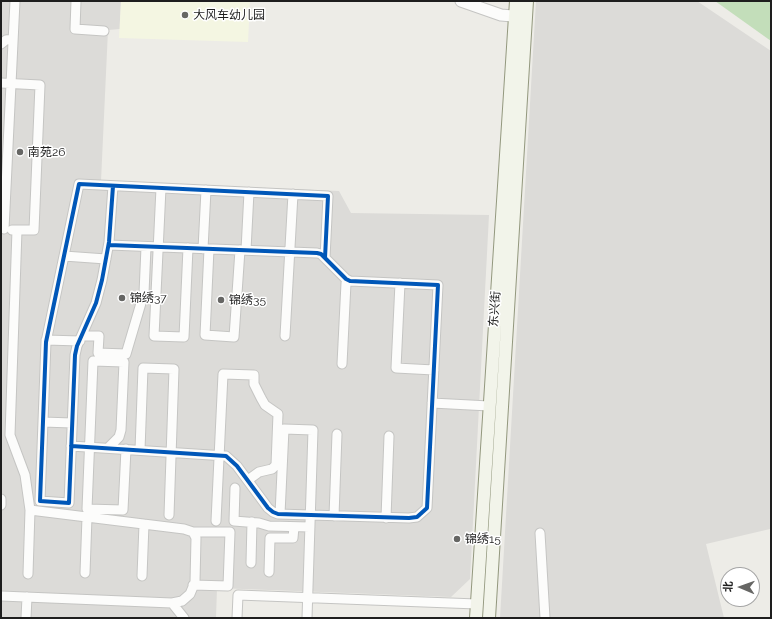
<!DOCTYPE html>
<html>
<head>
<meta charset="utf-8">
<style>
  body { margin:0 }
  #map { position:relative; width:772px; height:619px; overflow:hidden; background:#edece7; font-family:Raleway,"Noto Sans SC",sans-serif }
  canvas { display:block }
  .frame { position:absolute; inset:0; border:2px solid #1e1e1e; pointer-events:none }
  .north { position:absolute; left:720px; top:567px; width:40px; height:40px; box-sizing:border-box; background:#fff; border:1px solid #a5a5a5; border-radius:50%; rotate:272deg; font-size:11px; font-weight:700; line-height:16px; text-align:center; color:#1e1e1e }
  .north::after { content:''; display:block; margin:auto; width:14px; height:18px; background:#666664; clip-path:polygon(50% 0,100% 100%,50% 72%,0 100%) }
</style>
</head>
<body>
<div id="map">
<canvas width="772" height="619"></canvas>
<div class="frame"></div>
<div class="north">北</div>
</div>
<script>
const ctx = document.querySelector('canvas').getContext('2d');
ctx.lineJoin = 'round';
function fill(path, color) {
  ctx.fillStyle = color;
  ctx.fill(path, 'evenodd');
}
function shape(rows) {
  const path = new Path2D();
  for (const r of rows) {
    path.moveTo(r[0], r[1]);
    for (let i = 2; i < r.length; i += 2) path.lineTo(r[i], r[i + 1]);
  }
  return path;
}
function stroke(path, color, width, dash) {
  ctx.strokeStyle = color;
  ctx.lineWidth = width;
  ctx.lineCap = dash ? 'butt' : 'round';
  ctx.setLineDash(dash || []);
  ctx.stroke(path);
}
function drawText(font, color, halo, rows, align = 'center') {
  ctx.font = font + ' Raleway,"Noto Sans SC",sans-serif';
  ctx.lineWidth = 3;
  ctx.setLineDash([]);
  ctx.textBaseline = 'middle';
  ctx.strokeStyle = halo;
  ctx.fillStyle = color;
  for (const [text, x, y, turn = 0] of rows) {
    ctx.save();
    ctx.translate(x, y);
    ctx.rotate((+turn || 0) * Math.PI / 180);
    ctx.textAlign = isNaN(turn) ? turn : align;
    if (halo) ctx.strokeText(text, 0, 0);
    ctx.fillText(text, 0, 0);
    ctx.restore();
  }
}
fill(shape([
  [1,1,121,1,120,29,108,30,101,181,339,191,351,213,489,215,470,579,451,597,217,588,216,618,1,618],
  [536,1,697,1,771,51,771,528,770,529,706,544,724,618,500,618]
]), '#dcdbd8');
fill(shape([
  [121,1,250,1,248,42,119,38]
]), '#f4f6e2');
fill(shape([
  [715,1,771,1,771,41]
]), '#c3deba');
const minor = shape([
  [76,1,75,29,104,31],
  [1,44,6,40,13,39],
  [1,83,40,85,34,230,12,230],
  [113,186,109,242,102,280,96,303,77,346,75,355,69,503,40,501,46,342,79,184,328,196,325,258],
  [161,188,154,336,184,337,188,248],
  [4,229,15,1],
  [17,230,10,435,25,475,30,510,184,529,193,532,196,538,195,582,190,594,182,601,172,603],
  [203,249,206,190],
  [209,249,205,335,234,337,240,250],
  [246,250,249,192],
  [64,256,106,259],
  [400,283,396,368,434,370],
  [82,336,99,336,98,353,126,354,144,293,146,247],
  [285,336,293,194],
  [46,340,80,341],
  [342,364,346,283,348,280],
  [432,403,489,406],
  [43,422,72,423],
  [71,446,226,456,237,466,268,508,273,512,278,514,409,518,417,517,427,508,438,285,350,281,346,279,321,254,317,253,109,245],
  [108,448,119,437,121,430,124,362,93,361,87,509,123,510,126,449],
  [140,450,143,368,174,369,169,515],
  [235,488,234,521,259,523,269,526,310,527],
  [1,505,1,499],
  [280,514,284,429,313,430,307,618],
  [334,516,337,434],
  [386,518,389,436],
  [216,521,223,374,254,375,254,384,261,398,265,405,278,414,276,465,272,469,259,472,248,480],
  [193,532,230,532,228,586,193,585],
  [540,533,545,618],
  [251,563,252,522],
  [269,572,270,538,293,538,294,527],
  [85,573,87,517],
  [28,574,30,510],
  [142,576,144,524],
  [1,596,172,603,184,618],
  [26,618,27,597],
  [237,618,238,595,477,604]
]);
const tertiary = shape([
  [461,1,501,15,524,17]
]);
const secondary = shape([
  [476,618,516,1],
  [489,618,527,1]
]);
stroke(minor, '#c5c5c3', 11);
stroke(tertiary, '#c5c5c3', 13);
stroke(secondary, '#93987e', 14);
stroke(minor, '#fcfcfb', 9);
stroke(tertiary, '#fcfcfb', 11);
stroke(secondary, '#f2f4ea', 12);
stroke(shape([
  [113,186,109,242,102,280,96,303,77,346,75,355,69,503,40,501,46,342,79,184,328,196,325,258],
  [71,446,226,456,237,466,268,508,273,512,278,514,409,518,417,517,427,508,438,285,350,281,346,279,321,254,317,253,109,245]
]), '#0057b8', 4);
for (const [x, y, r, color] of [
  [185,15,4,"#666664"],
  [20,152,4,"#666664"],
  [122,298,4,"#666664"],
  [221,300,4,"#666664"],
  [457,539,4,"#666664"]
]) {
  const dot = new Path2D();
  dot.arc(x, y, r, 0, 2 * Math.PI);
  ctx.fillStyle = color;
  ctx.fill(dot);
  stroke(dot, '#fff', 1.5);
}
drawText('12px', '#1e1e1e', '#fff', [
  ["大风车幼儿园",193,15],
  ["南苑26",28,152],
  ["锦绣37",130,298],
  ["锦绣35",229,300],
  ["锦绣15",465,539]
], 'left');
drawText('12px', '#1e1e1e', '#fff', [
  ["东兴街",495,309,-86]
]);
</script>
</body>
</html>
